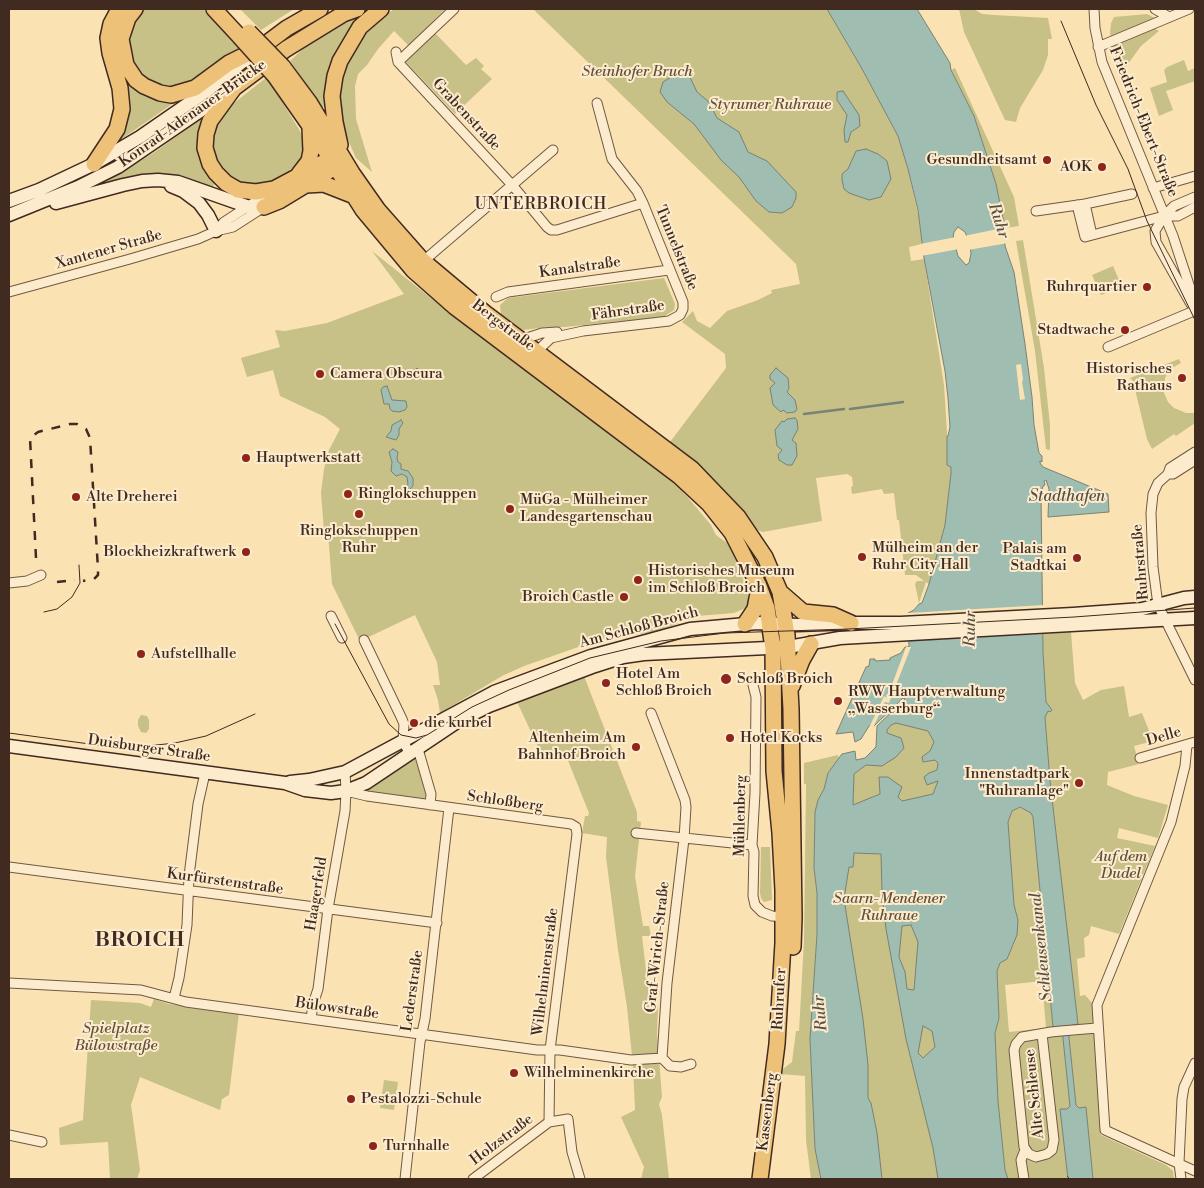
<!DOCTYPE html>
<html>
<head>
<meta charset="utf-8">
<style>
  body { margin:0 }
  #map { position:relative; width:1204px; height:1188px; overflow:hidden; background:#fbe2b2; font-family:"Libre Bodoni",serif }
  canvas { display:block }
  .frame { position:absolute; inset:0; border:10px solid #412a20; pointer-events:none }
</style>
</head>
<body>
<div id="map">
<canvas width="1204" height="1188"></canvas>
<div class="frame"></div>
</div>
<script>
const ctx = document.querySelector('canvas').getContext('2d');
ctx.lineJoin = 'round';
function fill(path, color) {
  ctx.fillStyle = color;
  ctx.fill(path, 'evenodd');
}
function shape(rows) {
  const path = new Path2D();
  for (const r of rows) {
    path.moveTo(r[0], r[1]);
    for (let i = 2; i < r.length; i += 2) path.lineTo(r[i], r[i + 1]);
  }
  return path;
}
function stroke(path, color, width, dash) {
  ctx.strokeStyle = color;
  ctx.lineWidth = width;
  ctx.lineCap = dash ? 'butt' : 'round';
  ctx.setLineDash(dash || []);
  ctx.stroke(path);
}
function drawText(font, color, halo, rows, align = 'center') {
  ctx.font = font + ' "Libre Bodoni",serif';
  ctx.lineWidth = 4;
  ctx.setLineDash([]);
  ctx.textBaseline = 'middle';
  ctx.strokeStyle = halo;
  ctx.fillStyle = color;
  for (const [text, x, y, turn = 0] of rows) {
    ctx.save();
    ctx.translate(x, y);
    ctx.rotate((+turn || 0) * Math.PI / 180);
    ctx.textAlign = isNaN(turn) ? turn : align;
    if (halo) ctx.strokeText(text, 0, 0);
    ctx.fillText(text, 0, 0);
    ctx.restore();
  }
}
fill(shape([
  [142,9,203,9,242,48,194,85,171,90,147,82,133,65,128,51,129,37,133,20],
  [240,9,294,9,261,30],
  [395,9,445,9,409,46,394,31,378,49,367,65,358,74,355,86,356,119,372,172,356,158,345,133,340,111,342,78,350,57,367,29,382,16],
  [533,9,827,9,861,67,898,136,908,169,919,218,922,244,909,247,911,261,924,259,944,385,949,465,951,467,951,473,945,525,929,584,926,582,919,603,915,584,917,581,924,581,916,575,905,575,899,520,897,520,894,493,884,494,882,489,852,494,851,487,853,486,852,477,847,474,816,478,822,521,763,532,754,529,729,499,670,442,726,368,725,354,682,322,693,311,697,321,710,328,727,311,758,300,772,293,771,290,800,284,796,264],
  [959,9,974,9,982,14,994,15,1048,18,1052,39,1048,39,1048,55,1043,70,1020,108,1016,122,1005,120,998,105,964,32],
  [1147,14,1157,19,1154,28,1159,31,1141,46,1120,75,1110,33,1111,23,1114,17],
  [354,18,358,22,342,42,335,64,329,107,322,107,290,61,304,48,333,28],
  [435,33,466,65,476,58,484,66,481,69,492,79,455,114,405,61],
  [1184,60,1188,71,1195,68,1195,81,1166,91,1173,110,1159,116,1150,88,1167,82,1164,70,1167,67],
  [955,68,1014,197,1019,226,1005,228,996,184,974,116,951,70],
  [267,77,300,131,304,142,304,152,298,165,267,183,256,185,237,183,222,174,211,151,210,134,218,119,229,107],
  [126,82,144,96,162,101,178,100,120,140,128,120,129,101],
  [210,112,198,149,204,169,217,183,210,188,181,175,144,176,99,186,155,152],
  [1023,240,1044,368,1050,425,1050,450,1046,449,1035,351,1016,241],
  [372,251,446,310,658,470,679,487,711,525,716,535,727,543,733,553,748,592,749,604,746,608,734,613,697,616,656,632,606,638,584,645,524,666,502,676,440,713,438,700,433,685,440,685,437,662,415,615,360,641,332,584,328,533,324,531,321,493,324,469,329,450,340,429,325,417,280,396,273,370,247,377,241,358,280,347,275,330,285,331,327,323,404,294],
  [1113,266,1122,287,1101,295,1092,275],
  [664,278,675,304,674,310,663,317,565,327,547,327,523,330,501,314,500,305,508,298],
  [1179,359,1181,363,1170,369,1165,378,1164,393,1168,402,1174,408,1186,413,1195,413,1195,423,1176,436,1174,434,1152,449,1147,439,1133,381,1130,378],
  [1071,632,1075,683,1083,700,1101,690,1124,686,1129,717,1142,713,1153,741,1134,746,1139,764,1108,772,1107,785,1134,796,1168,805,1158,838,1119,828,1117,838,1155,846,1119,934,1091,926,1089,935,1084,938,1085,957,1077,959,1080,996,1085,995,1094,1005,1101,1135,1166,1165,1173,1171,1174,1179,1093,1179,1086,1107,1079,1108,1076,1105,1068,1028,1072,1025,1077,1024,1050,781,1045,716,1048,710,1046,702,1042,634],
  [584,676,637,812,637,821,641,822,635,876,643,926,649,926,651,936,642,936,650,1005,658,1006,657,1034,662,1097,659,1104,662,1115,669,1179,641,1179,644,1167,621,1117,635,1110,633,1066,627,1007,618,950,606,857,607,837,582,833,585,816,588,816,589,813,567,758,542,755,517,702],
  [909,697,943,704,961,1179,848,1179,827,893,856,760,865,758,872,751,879,742,877,726],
  [141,715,147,716,149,720,149,729,146,733,141,732,138,726,138,720],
  [838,755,839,758,828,773,824,789,818,800,815,812,814,868,817,893,817,934,810,1039,815,1149,821,1179,811,1179,806,1140,805,1076,781,1074,783,1069,792,1062,796,1031,799,1031,804,941,806,784,804,784,804,763],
  [415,758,428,794,424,799,367,791],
  [1020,807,1031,813,1033,817,1053,1027,1060,1027,1062,1029,1070,1106,1067,1109,1061,1110,1068,1179,1008,1179,1005,1170,998,1101,995,1033,999,1018,997,971,1000,963,1007,959,1017,935,1017,920,1014,905,1008,822,1012,811],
  [1042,981,1046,1028,1009,1032,1005,985],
  [761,847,770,847,772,900,764,902,761,898,760,893],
  [154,999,169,1004,239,1013,229,1095,222,1099,220,1110,140,1077,131,1105,140,1170,137,1179,110,1179,108,1142,60,1145,59,1128,83,1120,91,1000,140,1003,151,1007],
  [384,1080,398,1082,394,1110,380,1108]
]), '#c7c087');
const water = shape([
  [827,9,917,9,950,63,951,70,974,116,996,184,1005,228,1005,246,1014,272,1025,344,1032,397,1034,425,1039,453,1042,456,1042,462,1040,461,1040,463,1043,467,1108,494,1109,512,1048,517,1049,489,1046,480,1044,481,1045,485,1043,486,1041,494,1043,652,1046,702,1052,710,1050,712,1048,711,1045,717,1050,781,1078,1024,1072,1025,1068,1028,1076,1105,1079,1108,1086,1107,1093,1179,1068,1179,1060,1109,1067,1109,1070,1106,1062,1029,1060,1027,1053,1027,1033,817,1031,813,1020,807,1012,811,1008,822,1014,905,1018,920,1017,935,1007,959,1000,963,997,971,999,1018,995,1033,998,1101,1005,1170,1008,1179,938,1179,933,1148,906,1039,886,929,882,893,881,854,854,853,853,867,849,867,844,899,863,1019,868,1065,868,1098,871,1103,877,1133,882,1179,821,1179,815,1149,810,1039,817,934,817,893,814,868,815,812,818,800,824,789,828,773,839,758,842,754,855,751,856,760,865,758,876,747,877,726,905,699,903,698,874,726,869,726,861,739,855,742,853,732,836,734,866,667,869,666,870,659,875,659,875,661,890,660,890,658,901,653,905,647,909,647,908,613,914,610,919,604,922,603,929,584,945,525,951,473,951,467,947,465,947,436,948,436,950,427,948,398,945,371,924,258,918,210,908,169,898,136,861,67,827,9],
  [958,227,965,232,970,244,971,254,969,263,966,265,958,256,953,238,954,232,958,227],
  [896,723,928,731,934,742,930,751,922,757,923,762,935,760,938,763,937,770,929,773,924,777,927,785,938,781,933,794,902,801,898,797,902,787,888,777,879,777,880,794,853,805,854,774,866,765,882,766,896,757,904,748,901,738,887,733,887,730,891,725,896,723],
  [911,925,918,942,914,990,907,989,905,972,899,957,902,926,911,925],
  [923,1026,932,1031,935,1047,923,1058,918,1053,923,1026],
  [679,72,688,73,697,92,709,102,717,118,739,132,748,152,767,161,796,192,796,198,792,207,782,213,769,212,756,201,739,177,721,160,694,124,667,102,660,92,663,82,679,72],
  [843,91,859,115,860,126,851,132,848,142,845,142,844,130,847,115,837,100,837,92,843,91],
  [866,149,878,154,887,161,891,179,881,197,869,200,849,193,844,189,842,180,842,174,848,169,856,151,866,149],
  [776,368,788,378,789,388,787,392,795,400,797,409,795,412,787,413,783,410,781,412,773,405,770,388,775,383,770,379,770,375,776,368],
  [387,386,392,400,406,401,407,407,405,410,399,412,392,411,390,409,389,404,384,404,381,390,383,387,387,386],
  [795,418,797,420,798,429,792,440,796,443,797,456,792,465,787,465,779,460,778,455,782,450,777,446,775,430,782,421,784,422,787,419,795,418],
  [401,420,403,423,399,429,399,435,396,440,386,437,391,431,392,425,401,420],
  [393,449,398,452,397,458,398,462,401,464,401,469,408,471,413,478,413,486,407,492,405,488,408,484,407,477,402,474,396,476,391,471,392,462,389,452,393,449]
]);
fill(water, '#9fbdb0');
stroke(water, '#798276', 1);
fill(shape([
  [1007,227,1008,243,968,250,964,236],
  [956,237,959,249,921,256,920,244],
  [1021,364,1023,380,1022,382,1025,399,1020,400,1016,365],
  [1044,605,1045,634,907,641,905,613,907,611,908,613],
  [906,647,911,647,889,703,885,702,873,728,869,730,868,730,884,696,887,698]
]), '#fbe2b2');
stroke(shape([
  [416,374,417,369],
  [850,409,903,402],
  [804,414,844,409]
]), '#798276', 2.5);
stroke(shape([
  [1067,1176,1070,1179]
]), '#584f44', 1, [6, 5]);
const minor = shape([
  [1094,9,1095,28,1102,62,1173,236,1192,294,1194,311],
  [1155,9,1169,17],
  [1098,47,1189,9],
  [396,52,398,62,513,186,547,227,551,230,557,230,643,203],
  [398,62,454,9],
  [1153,188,1195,176],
  [1085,204,1092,235],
  [1077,205,1085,237,1164,216,1178,216,1195,207],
  [1036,211,1085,204,1132,194],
  [216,231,224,222,270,192],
  [420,264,553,150],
  [9,292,130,259,198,239,216,231,233,227,264,207],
  [496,297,508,292,669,270],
  [1191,304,1156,242,1155,231,1164,216,1174,206,1195,197],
  [521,340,542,333,557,332],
  [1108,347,1194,311],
  [535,353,551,338,583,331,669,321,680,315,683,309,683,302,643,203,637,191,612,159,597,103],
  [1195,452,1170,468,1168,474,1158,483,1153,494,1151,513,1153,567,1158,605,1195,680],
  [1168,474,1173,474,1195,460],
  [9,583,27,581,41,575],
  [331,616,342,638],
  [364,640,402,719,404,724,403,741,410,754],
  [753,685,756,697,755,793,752,845,754,852,753,896,755,905,762,912,772,916,786,917],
  [651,713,685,800,686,807,684,839,667,983,662,1058],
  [1187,745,1185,766,1171,822,1097,1005,1105,1130,1195,1171],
  [418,749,431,794,430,805],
  [1140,758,1195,742],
  [346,791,367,796,571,824,576,827,577,834,550,1050,549,1122],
  [636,833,752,845],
  [9,867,437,923],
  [9,983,141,990,186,1002,537,1050,560,1050,631,1060,662,1058],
  [174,998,179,978,187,925,189,876,198,804,205,773],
  [311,1019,313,1004,318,989,328,909,345,811,346,791,345,772],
  [1042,1034,1054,1140,1052,1150,1047,1154,1036,1157,1029,1154,1024,1147,1014,1050,1016,1044,1022,1037,1028,1036,1051,1032,1061,1031,1097,1028],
  [662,1058,670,1066,681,1067,691,1064],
  [9,1135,42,1142],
  [405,1179,420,1042,425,1019,449,808],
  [473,1179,549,1122,568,1119,572,1152,580,1179],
  [1024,1179,1021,1160,1025,1150],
  [1181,1179,1179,1163,1182,1099,1184,1087,1195,1063]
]);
const secondary = shape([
  [171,186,183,191,199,203,208,215,216,231],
  [9,201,39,190,94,164,140,137,208,90,247,58],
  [56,203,123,185,142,181,158,180,178,182,249,207,264,207],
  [9,215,78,187,118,167,228,92],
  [9,746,285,783,305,790,331,793,346,791,366,783,457,722,489,706,595,666,623,657,644,654,788,647,840,638,1195,618],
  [290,782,309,780,345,772,494,692,591,656,690,629,757,623,797,625,853,623,901,623,1073,614,1142,609,1184,598,1195,597]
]);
const primary = shape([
  [135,9,128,18,121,39,126,65,136,80,144,86,160,93,171,95,195,88,229,63,263,46,287,28,320,9],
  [214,9,240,37],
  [283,67,309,102,352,173,378,210,423,261,485,313,692,469,738,517,765,557,780,592,787,635,791,709,794,917,793,947],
  [275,76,310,126,363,210,413,270,455,307,679,476,709,504,732,533,759,586,767,608,773,648,774,771,780,833,783,890,783,943,777,1044,760,1179],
  [340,145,335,122,332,96,335,76,340,61,360,27,381,9],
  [339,158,330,159,274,189,256,192,238,190,226,183,216,173,210,164,205,148,206,134,210,121,234,88,286,49,343,14,357,9],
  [94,164,117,129,122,109,120,88,110,53,108,38,111,24,119,9],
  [299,174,309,161,311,151,310,128],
  [306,185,324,184,352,195],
  [264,207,279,201,335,167,339,162],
  [780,592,803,612,833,615,851,623],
  [745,624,755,609,759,588],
  [792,686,802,660,811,644]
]);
stroke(minor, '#705844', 11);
stroke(secondary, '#412a20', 15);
stroke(primary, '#412a20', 18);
stroke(minor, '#fceccd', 9);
stroke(secondary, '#fceccd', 12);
stroke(primary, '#eec179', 15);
stroke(shape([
  [1061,21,1096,105,1128,169,1147,221,1195,320],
  [44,612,57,609,72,597,80,583,79,565],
  [335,624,389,724,401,735,416,738,427,735,472,707,509,690,590,658,661,641,725,633,848,629,1074,617,1195,608],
  [9,733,97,745,147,746,175,743,206,736,255,714]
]), '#412a20', 1);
stroke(shape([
  [36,558,30,438,38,432,70,424,77,424,86,429,90,438,98,569,98,575,94,579,83,581],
  [57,582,75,580]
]), '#412a20', 2.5, [9, 9]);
const primaryBridge = shape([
  [249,32,283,67],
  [240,37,275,76]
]);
stroke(primaryBridge, '#412a20', 18, []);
stroke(primaryBridge, '#eec179', 15);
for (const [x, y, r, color] of [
  [1047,160,5,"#8f2418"],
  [1102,167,5,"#8f2418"],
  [1147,287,5,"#8f2418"],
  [1125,330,5,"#8f2418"],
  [320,374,5,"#8f2418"],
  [1182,378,5,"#8f2418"],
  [246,458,5,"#8f2418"],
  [348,494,5,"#8f2418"],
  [76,497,5,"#8f2418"],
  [510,509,5,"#8f2418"],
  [359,514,5,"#8f2418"],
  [246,552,5,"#8f2418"],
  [862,557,5,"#8f2418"],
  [1077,558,5,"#8f2418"],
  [638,580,5,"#8f2418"],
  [624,597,5,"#8f2418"],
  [141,654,5,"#8f2418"],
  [726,679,6,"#8f2418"],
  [606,683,5,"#8f2418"],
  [838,701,5,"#8f2418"],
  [414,723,5,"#8f2418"],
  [730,738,5,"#8f2418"],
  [636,747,5,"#8f2418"],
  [1079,783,5,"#8f2418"],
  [514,1073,5,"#8f2418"],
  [351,1099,5,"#8f2418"],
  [373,1146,5,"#8f2418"]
]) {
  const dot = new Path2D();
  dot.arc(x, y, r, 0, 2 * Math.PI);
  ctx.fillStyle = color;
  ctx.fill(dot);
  stroke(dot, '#fceccd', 2);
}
drawText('italic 15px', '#62503a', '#fceccd', [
  ["Steinhofer Bruch",637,72],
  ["Styrumer Ruhraue",770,105],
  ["Auf dem",1121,857],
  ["Dudel",1121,874],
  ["Saarn-Mendener",889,899],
  ["Ruhraue",889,916],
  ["Spielplatz",116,1029],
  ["Bülowstraße",116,1046]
]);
drawText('15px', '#412a20', '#fceccd', [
  ["Konrad-Adenauer-Brücke",193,114,-35],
  ["Grabenstraße",466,115,47],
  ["Friedrich-Ebert-Straße",1143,122,68],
  ["Tunnelstraße",676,248,68],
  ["Xantener Straße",109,250,-16],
  ["Kanalstraße",580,268,-8],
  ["Fährstraße",628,311,-8],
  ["Bergstraße",503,326,37],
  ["Ruhrstraße",1141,562,-95],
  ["Am Schloß Broich",639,628,-15],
  ["Delle",1164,737,-16],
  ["Duisburger Straße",149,749,8],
  ["Schloßberg",505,802,8],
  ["Mühlenberg",741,816,-89],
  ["Kurfürstenstraße",225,882,8],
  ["Haagerfeld",317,894,-81],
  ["Graf-Wirich-Straße",658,947,-84],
  ["Wilhelminenstraße",546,972,-83],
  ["Lederstraße",413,991,-82],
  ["Ruhrufer",780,999,-87],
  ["Bülowstraße",337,1009,8],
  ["Alte Schleuse",1035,1094,-96],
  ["Kassenberg",768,1112,-83],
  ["Holzstraße",502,1140,-37]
]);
drawText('15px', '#412a20', '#fceccd', [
  ["Gesundheitsamt",1037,160,"right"],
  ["AOK",1092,167,"right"],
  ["Ruhrquartier",1137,287,"right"],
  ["Stadtwache",1115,330,"right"],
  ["Historisches",1172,369,"right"],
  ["Rathaus",1172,386,"right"],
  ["Camera Obscura",330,374],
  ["Hauptwerkstatt",256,458],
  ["Ringlokschuppen",358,494],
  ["Alte Dreherei",86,497],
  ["MüGa - Mülheimer",520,500],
  ["Landesgartenschau",520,517],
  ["Ringlokschuppen",359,531,"center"],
  ["Ruhr",359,548,"center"],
  ["Mülheim an der",872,548],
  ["Ruhr City Hall",872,565],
  ["Palais am",1067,549,"right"],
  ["Stadtkai",1067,566,"right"],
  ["Blockheizkraftwerk",236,552,"right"],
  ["Historisches Museum",648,571],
  ["im Schloß Broich",648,588],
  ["Broich Castle",614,597,"right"],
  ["Aufstellhalle",151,654],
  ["Hotel Am",616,674],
  ["Schloß Broich",616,691],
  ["Schloß Broich",737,679],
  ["RWW Hauptverwaltung",848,692],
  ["„Wasserburg“",848,709],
  ["die kurbel",424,723],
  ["Altenheim Am",626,738,"right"],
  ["Bahnhof Broich",626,755,"right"],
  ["Hotel Kocks",740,738],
  ["Innenstadtpark",1069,774,"right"],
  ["\"Ruhranlage\"",1069,791,"right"],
  ["Wilhelminenkirche",524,1073],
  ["Pestalozzi-Schule",361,1099],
  ["Turnhalle",383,1146]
], 'left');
ctx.letterSpacing = '1px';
drawText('16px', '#412a20', '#fceccd', [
  ["UNTERBROICH",541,205]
]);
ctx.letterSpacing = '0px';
drawText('italic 16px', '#584f44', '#fceccd', [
  ["Ruhr",998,221,72],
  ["Stadthafen",1067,497],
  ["Ruhr",971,629,-89],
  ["Schleusenkanal",1042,947,-96],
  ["Ruhr",821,1013,-95]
]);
ctx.letterSpacing = '1px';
drawText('bold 20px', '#412a20', '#fceccd', [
  ["BROICH",140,941]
]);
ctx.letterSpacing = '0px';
</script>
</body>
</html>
